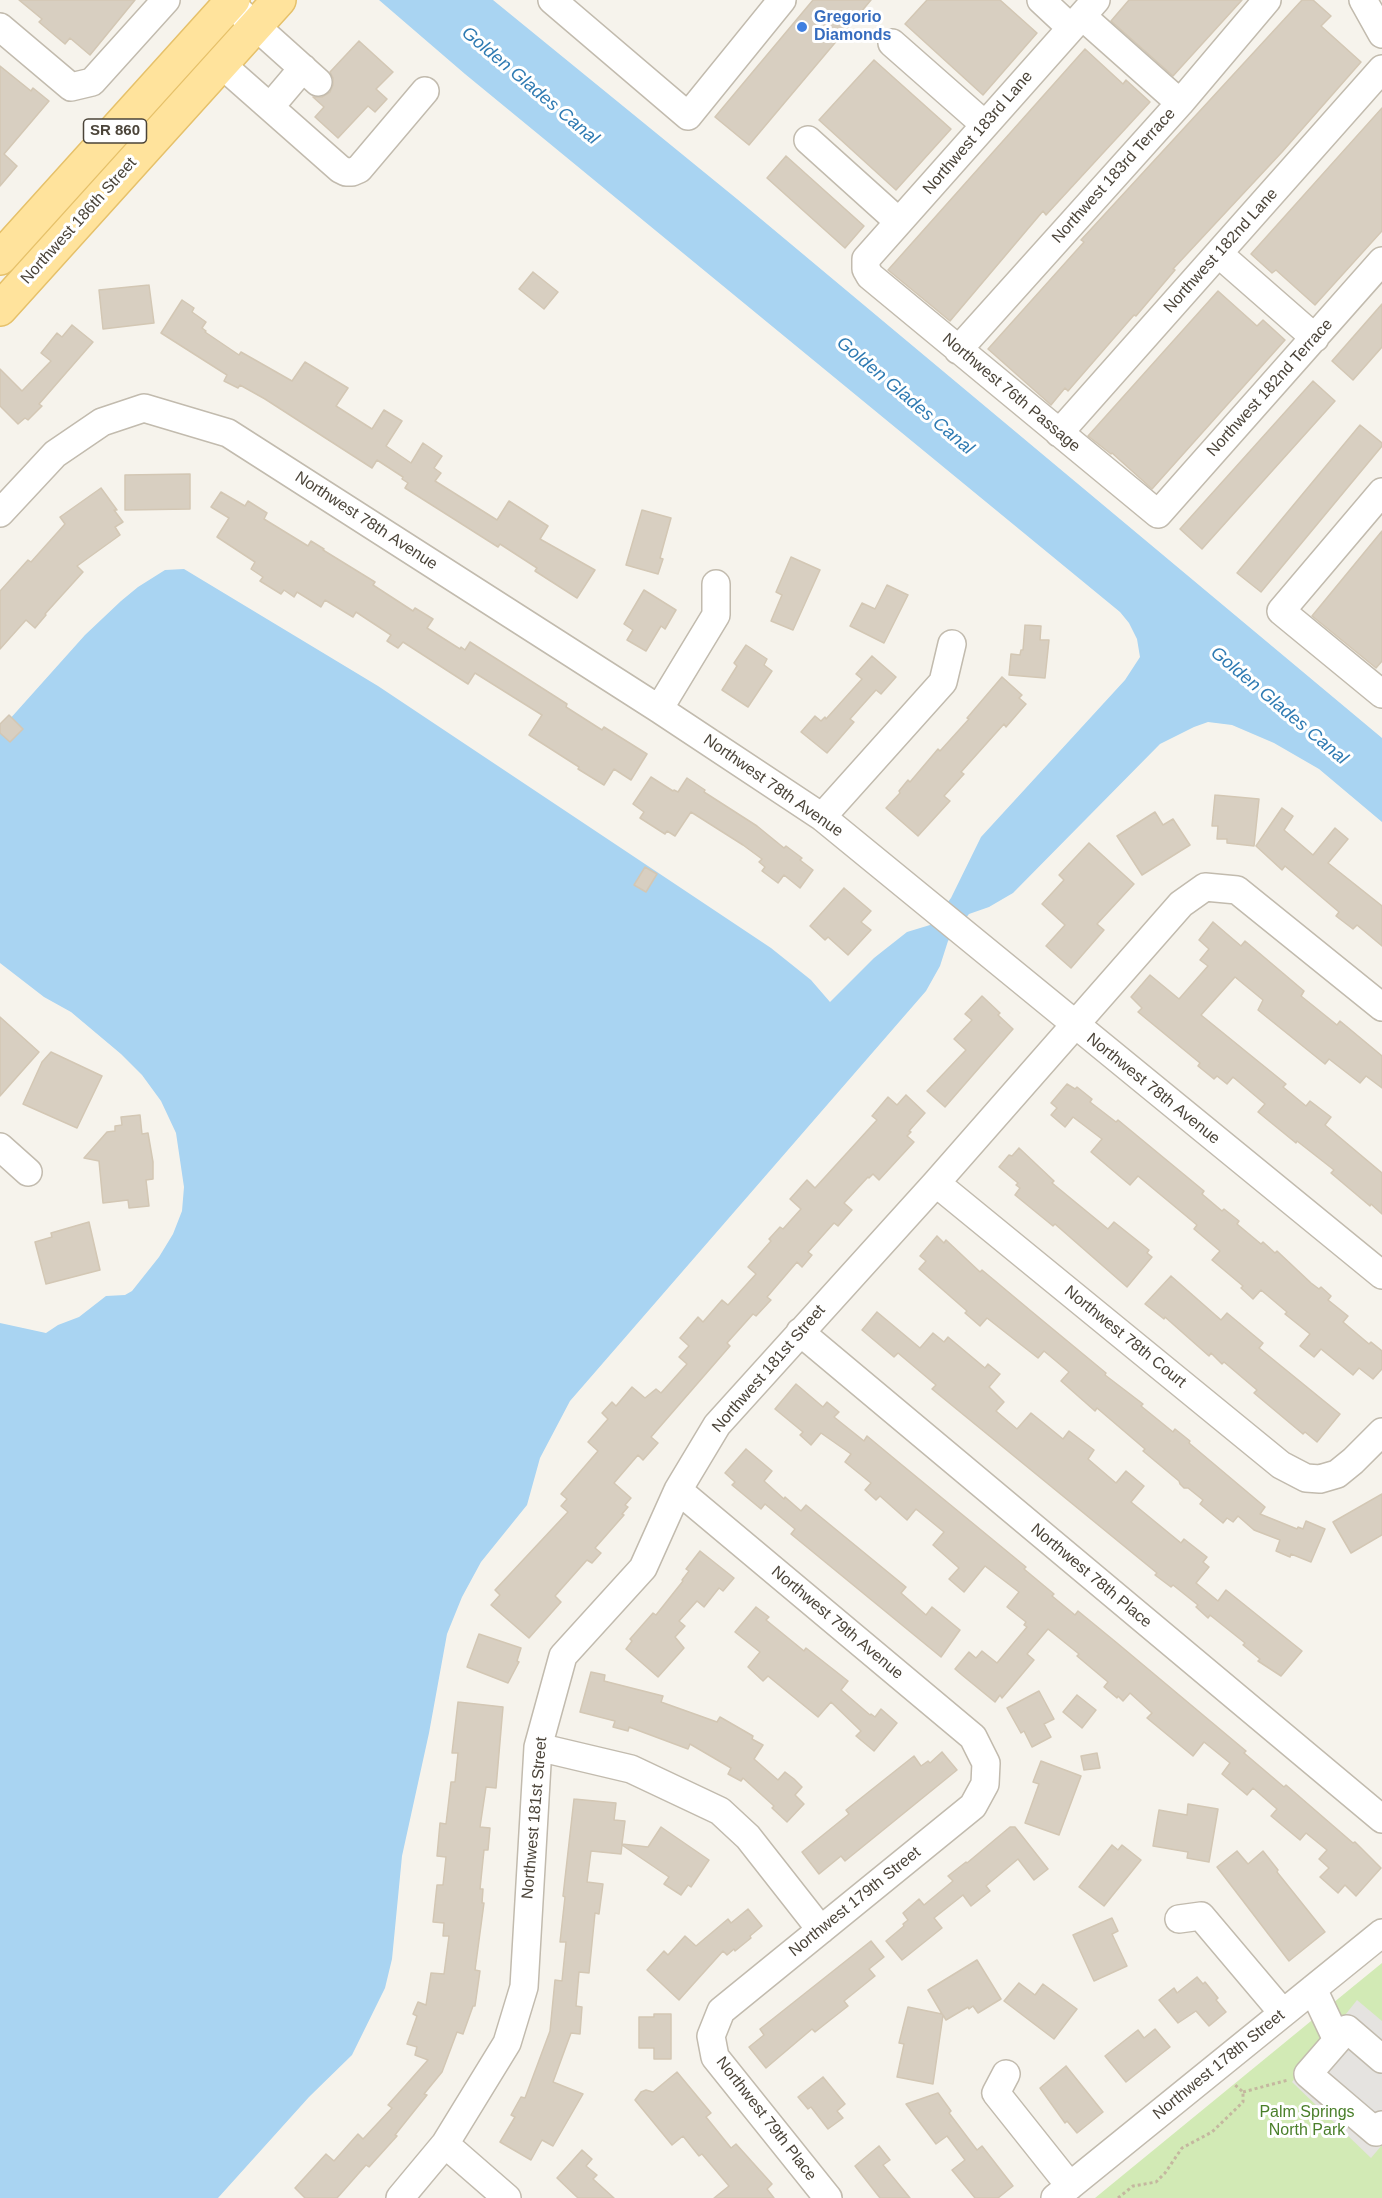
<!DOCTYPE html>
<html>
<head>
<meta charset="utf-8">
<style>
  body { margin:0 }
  canvas { display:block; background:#f6f3ec }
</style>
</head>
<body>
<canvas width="1382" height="2198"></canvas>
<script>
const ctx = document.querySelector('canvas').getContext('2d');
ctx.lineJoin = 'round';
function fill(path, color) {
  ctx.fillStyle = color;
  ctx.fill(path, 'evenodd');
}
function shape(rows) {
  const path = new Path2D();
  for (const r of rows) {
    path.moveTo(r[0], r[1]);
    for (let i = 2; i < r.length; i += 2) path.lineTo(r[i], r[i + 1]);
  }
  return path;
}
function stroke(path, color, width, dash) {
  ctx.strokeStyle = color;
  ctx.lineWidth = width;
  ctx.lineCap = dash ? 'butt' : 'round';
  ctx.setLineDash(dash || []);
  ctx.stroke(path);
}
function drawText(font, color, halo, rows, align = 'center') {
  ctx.font = font + ' Helvetica,sans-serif';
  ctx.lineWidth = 6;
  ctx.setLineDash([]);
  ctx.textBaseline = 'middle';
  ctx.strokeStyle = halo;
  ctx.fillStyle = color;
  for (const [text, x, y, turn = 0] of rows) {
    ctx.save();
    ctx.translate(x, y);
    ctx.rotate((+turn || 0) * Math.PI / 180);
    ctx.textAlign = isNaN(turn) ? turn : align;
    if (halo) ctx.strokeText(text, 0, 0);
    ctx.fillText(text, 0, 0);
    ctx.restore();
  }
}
fill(shape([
  [1382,1963,1382,2198,1095,2198,1355,1985]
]), '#d2eab5');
fill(shape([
  [1357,2000,1382,2021,1382,2145,1371,2158,1292,2082]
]), '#e5e3e0');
fill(shape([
  [379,0,493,0,737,199,1382,738,1382,822,1319,769,1274,743,1232,725,1208,722,1194,727,1160,744,1013,893,989,907,969,914,948,941,940,966,926,991,570,1401,540,1458,527,1505,481,1562,462,1597,447,1634,429,1733,402,1856,392,1959,385,1988,352,2055,309,2097,218,2198,0,2198,0,1323,46,1333,58,1325,79,1317,106,1296,125,1295,132,1291,159,1257,173,1234,182,1211,184,1187,176,1133,161,1101,142,1075,121,1054,71,1012,44,997,0,963,0,730,85,635,121,601,138,587,165,570,184,569,378,686,771,948,811,980,830,1002,874,958,907,932,930,925,951,898,981,837,1125,680,1140,657,1137,639,1129,623,1120,612,465,74]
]), '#a9d4f2');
const building = shape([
  [19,0,135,0,90,55,70,38,65,44,39,22,42,19,19,0],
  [813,0,871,0,749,145,715,117,813,0],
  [927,0,1000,0,1037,33,983,95,905,24,927,0],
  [1129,0,1242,0,1173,76,1111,21,1129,0],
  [1302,0,1313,0,1331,16,1321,26,1361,62,1282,152,1173,269,1175,270,1136,316,1134,315,1068,391,1065,388,1051,405,988,349,1084,242,1081,240,1302,0],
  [359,41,393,72,376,89,387,99,375,112,368,106,338,138,315,117,324,107,313,97,322,97,330,92,333,85,333,78,330,72,359,41],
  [1085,49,1123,84,1126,80,1150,102,1046,215,1043,211,950,321,888,270,1085,49],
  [874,60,951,129,896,190,819,120,874,60],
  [0,66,31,91,33,88,49,101,4,154,17,166,0,186,0,66],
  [1382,108,1382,231,1315,305,1276,270,1272,273,1251,254,1382,108],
  [786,156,864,226,845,248,767,178,786,156],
  [533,272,558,292,544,309,519,289,533,272],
  [149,285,154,323,103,329,99,290,149,285],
  [1218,291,1257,326,1263,320,1285,340,1152,489,1112,453,1111,454,1088,436,1218,291],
  [182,300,194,308,192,312,206,322,202,328,206,331,205,332,239,355,241,352,292,381,305,362,348,388,336,406,372,429,384,410,402,421,386,446,411,463,423,443,442,456,434,468,441,473,435,481,497,520,509,501,548,526,540,539,595,570,577,598,535,571,537,568,500,544,498,547,405,488,408,483,402,479,403,477,377,460,372,468,265,399,240,385,238,388,224,381,227,375,161,333,182,300],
  [1382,304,1382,347,1353,380,1332,361,1382,304],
  [72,325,93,342,39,404,42,406,28,420,25,418,18,424,0,406,0,369,22,391,51,361,41,353,57,333,62,337,72,325],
  [1313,381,1335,401,1202,549,1180,529,1313,381],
  [1360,425,1382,443,1382,446,1261,592,1237,573,1360,425],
  [190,474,190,509,125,510,125,475,190,474],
  [101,488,117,510,114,510,123,522,115,527,120,535,77,566,83,572,45,614,46,615,35,628,26,620,0,649,0,591,28,560,31,562,65,524,60,517,101,488],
  [221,492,245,506,248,501,267,513,264,519,308,546,311,541,324,549,323,550,375,582,373,585,413,611,415,608,433,619,427,628,460,649,461,647,465,650,470,642,567,704,566,707,602,730,604,727,647,754,631,780,614,769,604,785,578,769,579,767,529,735,542,715,475,673,468,684,403,642,398,648,387,641,391,635,356,612,353,617,325,600,321,607,297,592,294,597,284,590,281,594,260,581,263,577,251,569,255,562,217,537,229,518,211,507,221,492],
  [642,510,671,518,660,558,663,559,658,574,626,565,642,510],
  [1382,531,1382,661,1376,668,1312,616,1382,531],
  [791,557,820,570,793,630,771,621,782,595,776,592,791,557],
  [887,585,908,595,884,643,850,626,862,603,875,609,887,585],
  [644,590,676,610,665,629,661,626,646,651,627,640,633,630,624,624,644,590],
  [1025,625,1041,626,1040,640,1049,640,1045,678,1009,675,1011,654,1020,655,1021,650,1023,650,1025,625],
  [746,645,767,659,764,665,772,671,748,707,722,690,737,666,734,663,746,645],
  [872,656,896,677,881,694,876,690,850,719,854,722,827,753,801,732,815,716,821,721,825,717,826,719,862,679,856,674,872,656],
  [1002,677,1022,695,1019,698,1026,704,1006,727,1004,724,961,772,964,774,944,796,950,801,918,836,886,808,900,793,899,791,908,780,910,782,938,749,940,751,969,719,967,718,1002,677],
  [9,715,23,729,10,742,0,733,0,724,9,715],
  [651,777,673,791,674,790,678,792,687,778,705,790,704,792,757,826,784,848,786,846,802,858,800,860,813,870,800,888,784,875,778,883,762,871,765,867,759,862,762,859,743,845,691,812,675,836,667,831,665,834,640,818,644,812,633,804,651,777],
  [1215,795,1259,799,1254,846,1227,843,1227,839,1217,839,1218,826,1212,826,1215,795],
  [1282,808,1293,816,1284,830,1313,855,1335,828,1348,839,1328,863,1382,906,1382,946,1357,925,1353,929,1336,916,1339,912,1285,866,1282,870,1256,846,1282,808],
  [1155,812,1163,825,1173,819,1190,845,1142,875,1117,836,1155,812],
  [1089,843,1134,884,1097,924,1104,930,1071,968,1046,946,1065,925,1042,904,1064,880,1059,875,1089,843],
  [645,867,657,874,646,892,634,885,645,867],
  [844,888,871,911,861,922,871,930,848,955,828,937,825,940,810,926,844,888],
  [1213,922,1241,946,1245,941,1304,991,1301,996,1337,1025,1340,1021,1382,1056,1382,1088,1366,1076,1360,1083,1329,1059,1325,1064,1258,1010,1263,1000,1235,977,1201,1015,1286,1084,1283,1087,1306,1106,1310,1101,1331,1117,1325,1125,1382,1173,1382,1214,1371,1204,1370,1206,1331,1173,1334,1170,1297,1141,1296,1143,1258,1112,1265,1104,1233,1077,1227,1084,1217,1076,1214,1079,1198,1066,1200,1063,1138,1012,1142,1008,1131,997,1150,975,1179,999,1208,966,1200,960,1209,949,1199,940,1213,922],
  [982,996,1000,1013,998,1015,1013,1029,945,1107,927,1091,966,1050,954,1039,972,1020,965,1014,982,996],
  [0,1017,39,1052,0,1096,0,1017],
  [51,1052,102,1076,77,1128,23,1104,42,1062,51,1052],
  [1067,1084,1075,1089,1077,1087,1092,1099,1090,1102,1116,1122,1118,1120,1204,1191,1202,1194,1222,1211,1224,1209,1239,1221,1237,1224,1261,1244,1263,1242,1275,1253,1277,1251,1311,1283,1319,1289,1321,1287,1331,1296,1328,1300,1348,1316,1343,1322,1369,1344,1371,1342,1382,1351,1382,1369,1373,1379,1359,1368,1353,1375,1321,1349,1314,1357,1300,1346,1310,1334,1285,1314,1287,1312,1261,1290,1253,1299,1241,1288,1243,1286,1212,1260,1220,1251,1194,1229,1197,1225,1138,1176,1130,1185,1091,1152,1102,1139,1073,1117,1065,1127,1051,1115,1057,1108,1051,1103,1067,1084],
  [906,1095,925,1113,909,1131,911,1132,907,1136,914,1142,879,1180,873,1174,869,1178,868,1177,844,1203,852,1210,838,1226,834,1223,808,1252,812,1255,802,1267,797,1262,767,1297,771,1300,756,1316,753,1314,727,1343,730,1346,651,1437,658,1443,643,1460,638,1455,614,1483,631,1498,625,1505,628,1507,622,1514,624,1515,595,1548,601,1553,592,1563,587,1560,555,1596,561,1602,529,1638,491,1605,500,1595,495,1590,568,1512,561,1506,567,1499,561,1494,598,1451,588,1442,608,1419,602,1413,612,1402,616,1406,632,1387,645,1398,656,1389,661,1393,687,1364,679,1357,689,1346,680,1338,698,1317,703,1322,722,1300,728,1305,756,1274,748,1267,771,1241,769,1239,780,1227,783,1229,801,1209,790,1199,807,1180,815,1188,877,1120,872,1116,888,1097,897,1105,906,1095],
  [140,1115,142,1134,148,1133,153,1162,153,1179,146,1180,149,1206,129,1208,128,1200,103,1203,99,1161,84,1158,107,1132,115,1131,115,1126,122,1125,121,1117,140,1115],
  [1019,1148,1054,1181,1052,1183,1108,1229,1114,1222,1149,1250,1147,1253,1152,1257,1127,1287,1055,1224,1053,1226,1015,1195,1020,1188,1016,1185,1018,1183,999,1167,1009,1155,1012,1156,1019,1148],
  [89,1222,100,1270,46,1284,35,1242,52,1237,51,1233,89,1222],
  [937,1236,944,1243,946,1240,980,1272,982,1270,1031,1311,1106,1373,1105,1375,1143,1404,1141,1406,1173,1432,1175,1429,1190,1441,1189,1443,1265,1507,1260,1514,1297,1529,1298,1527,1303,1529,1306,1521,1325,1529,1311,1562,1291,1554,1290,1557,1276,1551,1280,1540,1254,1530,1238,1516,1233,1522,1227,1518,1223,1523,1200,1504,1203,1500,1188,1488,1184,1488,1180,1484,1179,1481,1143,1451,1145,1449,1097,1408,1095,1411,1061,1381,1069,1372,1044,1351,1038,1358,987,1318,980,1326,965,1313,967,1311,919,1269,926,1261,920,1256,937,1236],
  [1171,1276,1221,1320,1227,1313,1263,1343,1259,1348,1340,1414,1317,1442,1305,1432,1303,1434,1254,1393,1257,1390,1224,1362,1222,1364,1211,1353,1209,1356,1165,1317,1164,1319,1145,1304,1171,1276],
  [877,1312,920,1348,933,1333,944,1342,948,1337,985,1368,988,1364,1000,1374,989,1387,1004,1402,996,1411,1017,1429,1031,1413,1063,1439,1069,1431,1094,1450,1088,1459,1116,1483,1126,1471,1144,1486,1131,1502,1181,1543,1184,1539,1207,1557,1203,1562,1209,1567,1196,1583,1218,1601,1226,1590,1302,1651,1281,1676,1258,1661,1260,1659,1243,1645,1245,1643,1210,1615,1208,1618,1196,1607,1198,1605,1173,1585,1171,1587,1155,1575,1157,1573,932,1389,936,1385,898,1353,894,1357,862,1330,877,1312],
  [796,1384,823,1407,827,1402,839,1412,834,1417,864,1441,867,1436,902,1465,1026,1567,1024,1569,1054,1594,1052,1596,1075,1615,1078,1611,1117,1643,1246,1751,1244,1753,1284,1787,1286,1785,1353,1843,1355,1842,1381,1868,1356,1896,1345,1885,1338,1893,1320,1877,1329,1868,1319,1859,1327,1850,1306,1833,1300,1840,1271,1816,1277,1809,1253,1788,1247,1795,1222,1774,1230,1763,1204,1742,1193,1756,1147,1718,1152,1713,1130,1693,1123,1701,1118,1696,1117,1698,1104,1687,1108,1682,1077,1656,1079,1654,1048,1629,1027,1654,1034,1660,1002,1698,1000,1695,995,1702,962,1675,955,1669,969,1652,976,1658,982,1651,997,1663,1027,1627,1024,1625,1026,1622,1007,1607,1019,1592,985,1566,964,1592,949,1579,959,1568,933,1545,944,1532,916,1509,907,1520,880,1496,876,1500,865,1490,871,1483,845,1462,851,1454,821,1433,811,1445,800,1435,803,1432,775,1409,796,1384],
  [746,1449,772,1471,764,1481,784,1499,785,1497,801,1511,806,1505,906,1587,901,1593,926,1615,932,1607,960,1630,941,1657,791,1534,795,1529,765,1504,761,1509,732,1485,735,1482,725,1473,746,1449],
  [1382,1494,1382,1535,1351,1553,1333,1522,1382,1494],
  [700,1551,734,1578,723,1591,719,1588,704,1607,697,1601,679,1621,685,1626,675,1637,684,1648,658,1677,626,1649,632,1641,630,1639,653,1613,656,1615,683,1581,682,1580,689,1571,686,1569,700,1551],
  [756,1607,769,1617,766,1620,804,1651,806,1648,848,1681,841,1690,870,1715,871,1714,875,1717,881,1709,897,1723,874,1751,856,1736,861,1731,831,1702,818,1717,768,1676,763,1681,748,1667,760,1652,735,1632,756,1607],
  [479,1634,521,1648,517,1661,519,1662,508,1683,467,1667,479,1634],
  [591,1672,605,1675,604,1681,663,1696,661,1702,717,1722,720,1717,753,1736,752,1739,763,1745,754,1759,778,1780,785,1772,794,1779,802,1787,795,1795,804,1804,787,1822,772,1808,774,1806,743,1778,741,1781,728,1774,731,1768,690,1744,688,1749,629,1727,628,1731,613,1727,615,1721,580,1712,591,1672],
  [1039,1691,1054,1719,1044,1724,1051,1737,1032,1747,1024,1731,1021,1733,1007,1708,1039,1691],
  [1077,1695,1096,1710,1082,1728,1063,1712,1077,1695],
  [458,1702,503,1707,496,1788,486,1787,480,1827,490,1828,488,1850,484,1850,480,1889,483,1889,482,1903,484,1903,475,1970,480,1971,475,2006,473,2006,463,2034,457,2032,442,2072,424,2094,427,2095,395,2135,397,2136,369,2167,366,2165,337,2198,305,2198,295,2188,326,2154,334,2161,358,2134,363,2139,392,2108,388,2105,428,2060,415,2055,417,2047,407,2044,417,2016,413,2014,418,2002,426,2005,431,1973,444,1974,449,1936,443,1936,444,1923,433,1922,437,1885,443,1885,446,1857,437,1856,440,1823,446,1824,451,1782,455,1782,458,1753,452,1753,458,1702],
  [942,1752,957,1770,845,1861,841,1856,819,1874,802,1852,849,1814,846,1810,914,1756,921,1766,928,1761,930,1763,942,1752],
  [1097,1753,1100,1768,1084,1770,1081,1756,1097,1753],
  [1041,1761,1081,1776,1059,1835,1025,1823,1039,1784,1033,1782,1041,1761],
  [574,1799,616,1803,614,1820,625,1821,622,1844,648,1847,661,1827,709,1860,691,1887,688,1885,681,1895,664,1884,669,1877,622,1845,621,1854,591,1851,587,1882,603,1884,599,1914,595,1913,589,1973,579,1972,576,2006,582,2007,580,2034,571,2033,553,2082,583,2094,553,2146,542,2140,531,2160,500,2142,515,2117,511,2115,521,2097,525,2098,550,2031,555,1980,562,1981,566,1942,560,1942,565,1897,563,1896,574,1799],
  [1188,1804,1218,1809,1209,1862,1187,1858,1188,1852,1153,1846,1159,1810,1187,1815,1188,1804],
  [1010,1827,1015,1827,1048,1869,1034,1880,1018,1859,986,1886,990,1891,971,1906,963,1895,934,1918,942,1928,902,1960,886,1941,904,1926,903,1924,908,1920,903,1913,919,1899,924,1905,953,1881,948,1876,966,1862,967,1863,1010,1827],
  [1112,1845,1118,1850,1122,1845,1141,1860,1104,1906,1079,1887,1112,1845],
  [1237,1851,1248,1864,1263,1851,1278,1870,1277,1872,1325,1932,1289,1961,1217,1867,1237,1851],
  [748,1909,762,1926,750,1936,751,1938,735,1951,734,1949,727,1955,723,1951,679,2000,647,1970,664,1951,668,1955,685,1936,696,1946,728,1919,731,1923,748,1909],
  [1112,1918,1118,1931,1112,1934,1127,1966,1094,1981,1073,1935,1112,1918],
  [871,1941,884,1957,869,1969,875,1976,844,2001,848,2006,815,2032,812,2029,766,2068,749,2047,764,2035,760,2029,871,1941],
  [977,1960,1001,1999,978,2013,973,2006,969,2009,968,2007,946,2020,943,2015,933,2084,897,2077,904,2044,899,2043,908,2007,942,2014,928,1990,977,1960],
  [1197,1977,1203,1984,1205,1982,1218,1998,1216,2000,1226,2012,1209,2026,1196,2011,1178,2023,1159,2000,1174,1988,1177,1993,1197,1977],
  [1019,1983,1035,1995,1043,1984,1077,2009,1054,2039,1004,2001,1019,1983],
  [654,2014,671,2014,671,2059,654,2059,654,2048,639,2048,639,2017,654,2017,654,2014],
  [1155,2029,1170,2047,1126,2082,1105,2056,1138,2030,1144,2038,1155,2029],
  [1066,2066,1103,2112,1077,2133,1067,2121,1065,2123,1040,2088,1066,2066],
  [677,2072,711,2113,706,2117,731,2148,736,2144,772,2184,767,2189,774,2198,714,2198,729,2186,702,2154,699,2156,683,2136,672,2145,635,2100,641,2092,646,2090,653,2092,677,2072],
  [823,2077,845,2104,837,2111,843,2118,828,2129,811,2107,808,2109,798,2097,823,2077],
  [938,2093,951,2111,949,2113,977,2150,982,2146,1013,2186,998,2198,975,2198,952,2170,965,2160,947,2136,936,2144,906,2104,938,2093],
  [879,2146,890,2160,883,2165,910,2198,880,2198,855,2166,879,2146],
  [582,2150,592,2159,586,2166,597,2175,593,2179,614,2198,578,2198,557,2178,582,2150]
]);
fill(building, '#d8cfc1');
stroke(building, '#d3c7b4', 1.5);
const minor = shape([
  [552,0,688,116,782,0],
  [1041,0,1071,28],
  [1096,0,866,259,866,269,870,276,1158,514,1382,261],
  [1363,0,1382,34],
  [240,12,318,82],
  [1082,16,1180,103],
  [0,27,71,87,92,82,166,0],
  [892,43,984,124],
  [221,64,340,169,346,172,352,172,359,169,425,91],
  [270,107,303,68],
  [808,140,899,222],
  [1219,254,1315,338],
  [958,350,1180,103,1267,0],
  [1059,433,1382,69],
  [1382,492,1281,611,1382,694],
  [0,513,55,454,102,422,144,408,228,433,659,709,822,817,1382,1275],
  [659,709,716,615,716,584],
  [822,817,943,682,952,644],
  [0,1147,28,1172],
  [936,1183,1281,1465,1306,1478,1320,1479,1337,1474,1353,1461,1382,1432],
  [800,1332,1382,1819],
  [678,1490,973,1737,986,1763,985,1784,973,1806,721,2011,711,2036,715,2057,828,2198],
  [538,1747,631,1769,720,1811,748,1837,821,1930],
  [1179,1919,1201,1916,1283,2013],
  [1313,1989,1337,2040],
  [1382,2059,1347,2029,1308,2074,1376,2132,1382,2125],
  [1006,2074,996,2093,1070,2186],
  [445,2144,507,2198],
  [400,2198,445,2144,507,2043,524,1987,538,1747,563,1656,643,1568,678,1490,717,1425,936,1183,1181,904,1205,887,1237,890,1382,1007],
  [1055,2198,1382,1933]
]);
const major = shape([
  [0,258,233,0],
  [0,309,279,0]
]);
stroke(minor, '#c2bbae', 30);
stroke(major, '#e6c16a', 36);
stroke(shape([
  [1243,2092,1288,2080],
  [1118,2198,1133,2186,1156,2182,1165,2173,1182,2148,1212,2132,1243,2102,1243,2092,1234,2084]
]), '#c4b79f', 3, [3, 3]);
stroke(minor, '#fff', 27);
stroke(major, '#ffe39c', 33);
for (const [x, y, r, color] of [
  [802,27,6,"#3f7fe0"]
]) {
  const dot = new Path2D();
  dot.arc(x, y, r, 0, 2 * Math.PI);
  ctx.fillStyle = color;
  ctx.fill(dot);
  stroke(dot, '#fff', 2);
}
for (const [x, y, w] of [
  [115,131,63]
]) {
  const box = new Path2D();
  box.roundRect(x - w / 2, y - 12, w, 24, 4.5);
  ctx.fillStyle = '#fff';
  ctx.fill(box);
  stroke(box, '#4b4439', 1.5);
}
drawText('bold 15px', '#4b4439', null, [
  ["SR 860",115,131]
]);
drawText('bold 16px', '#366cbe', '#fff', [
  ["Gregorio",814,18],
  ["Diamonds",814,36]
], 'left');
drawText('16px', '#4b4439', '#fff', [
  ["Northwest 183rd Lane",978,133,-49],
  ["Northwest 183rd Terrace",1114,176,-48],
  ["Northwest 186th Street",79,221,-48],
  ["Northwest 182nd Lane",1221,251,-48],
  ["Northwest 182nd Terrace",1270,388,-48],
  ["Northwest 76th Passage",1011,393,40],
  ["Northwest 78th Avenue",366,521,33],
  ["Northwest 78th Avenue",773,786,35],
  ["Northwest 78th Avenue",1153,1089,39],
  ["Northwest 78th Court",1125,1337,39],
  ["Northwest 181st Street",769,1369,-49],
  ["Northwest 78th Place",1091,1576,40],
  ["Northwest 79th Avenue",837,1623,40],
  ["Northwest 181st Street",535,1818,-85],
  ["Northwest 179th Street",855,1902,-39],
  ["Northwest 178th Street",1219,2065,-39],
  ["Northwest 79th Place",766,2119,52]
]);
drawText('16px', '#4a7f2a', '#fff', [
  ["Palm Springs",1307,2113],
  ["North Park",1307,2131]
]);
drawText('italic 18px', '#2e7ab2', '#fff', [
  ["Golden Glades Canal",530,86,40],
  ["Golden Glades Canal",905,396,40],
  ["Golden Glades Canal",1279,706,40]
]);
</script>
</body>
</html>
